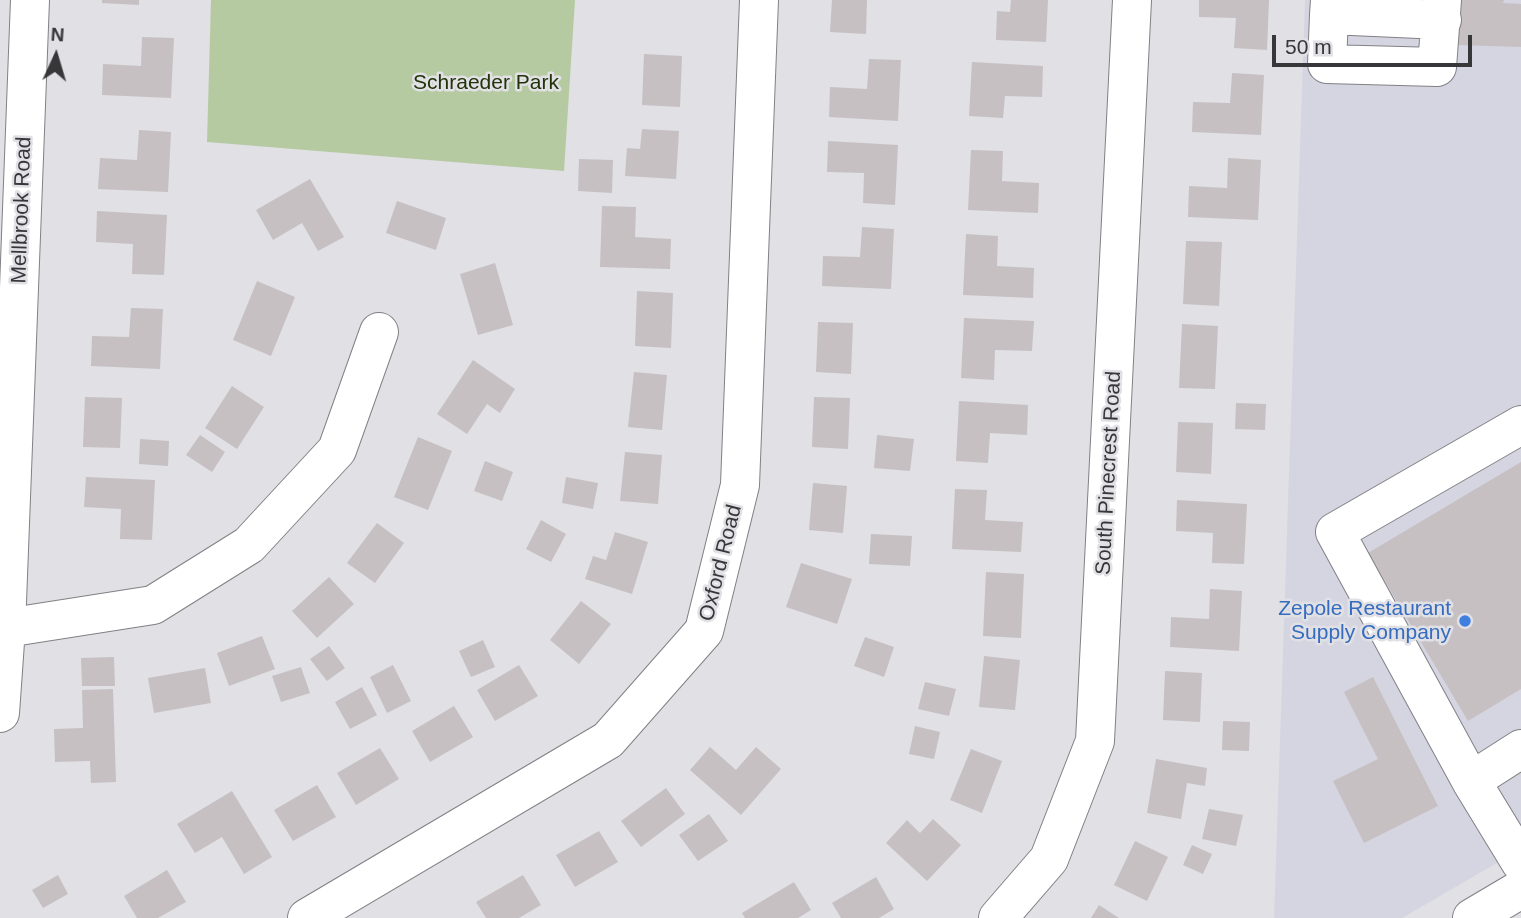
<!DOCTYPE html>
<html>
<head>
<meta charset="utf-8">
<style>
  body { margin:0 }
  #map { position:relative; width:1521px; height:918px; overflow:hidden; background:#e0e0e5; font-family:Arial,sans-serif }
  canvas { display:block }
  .north { position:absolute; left:21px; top:21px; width:70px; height:70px; -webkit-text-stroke:5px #e0e0e5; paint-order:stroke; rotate:4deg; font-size:19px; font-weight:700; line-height:28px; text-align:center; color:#373739 }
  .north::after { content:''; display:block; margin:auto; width:24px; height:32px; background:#373739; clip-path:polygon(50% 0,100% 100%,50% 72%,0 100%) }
  .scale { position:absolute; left:1272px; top:35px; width:200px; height:32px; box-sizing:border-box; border:4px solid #373739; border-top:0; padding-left:9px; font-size:21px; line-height:24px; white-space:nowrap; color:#373739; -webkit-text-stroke:5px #e0e0e5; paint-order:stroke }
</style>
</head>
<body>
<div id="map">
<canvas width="1521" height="918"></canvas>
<div class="north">N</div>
<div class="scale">50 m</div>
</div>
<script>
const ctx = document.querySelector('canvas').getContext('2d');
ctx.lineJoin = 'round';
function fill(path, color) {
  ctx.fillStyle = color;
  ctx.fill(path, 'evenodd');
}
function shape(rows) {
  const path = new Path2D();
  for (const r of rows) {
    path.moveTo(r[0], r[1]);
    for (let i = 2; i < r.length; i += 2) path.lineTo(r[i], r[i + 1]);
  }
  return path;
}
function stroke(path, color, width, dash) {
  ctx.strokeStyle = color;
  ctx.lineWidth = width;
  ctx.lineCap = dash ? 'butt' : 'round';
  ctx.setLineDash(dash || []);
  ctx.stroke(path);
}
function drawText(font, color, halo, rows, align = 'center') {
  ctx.font = font + ' Arial,sans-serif';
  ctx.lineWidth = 5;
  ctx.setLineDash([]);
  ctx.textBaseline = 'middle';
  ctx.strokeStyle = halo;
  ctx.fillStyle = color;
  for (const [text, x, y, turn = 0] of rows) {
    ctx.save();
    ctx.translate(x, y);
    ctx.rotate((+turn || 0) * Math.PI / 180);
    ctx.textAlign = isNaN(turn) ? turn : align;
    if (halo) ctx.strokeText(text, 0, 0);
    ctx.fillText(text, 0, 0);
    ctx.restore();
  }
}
fill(shape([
  [1305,0,1521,0,1521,849,1402,918,1274,918]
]), '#d5d4e1');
fill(shape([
  [211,0,575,0,564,171,207,142]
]), '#b6caa2');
fill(shape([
  [102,0,139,0,139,5,102,3],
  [832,0,867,0,866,34,830,32],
  [1011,0,1048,0,1046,42,996,40,997,11,1010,12],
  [1199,0,1269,0,1267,50,1234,48,1236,18,1199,17],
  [1459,0,1504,0,1503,3,1521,4,1521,47,1457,45],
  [142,37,174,38,171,98,102,95,103,64,141,66],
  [644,54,682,56,680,107,642,105],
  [869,59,901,60,898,121,829,117,830,87,867,89],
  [972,62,1043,66,1042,97,1005,96,1003,118,969,116],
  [1232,73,1264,75,1261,135,1192,132,1193,102,1230,103],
  [642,129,679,131,676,179,625,176,627,148,640,149],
  [139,130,171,132,168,192,98,189,100,158,137,160],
  [828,141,898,145,895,205,863,203,864,173,827,172],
  [971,150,1003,151,1002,181,1039,183,1038,213,968,210],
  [1228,158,1261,160,1258,220,1188,217,1189,186,1227,188],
  [579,159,613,160,612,193,578,191],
  [310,179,344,237,318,251,302,223,273,240,256,210],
  [397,201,446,218,436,250,386,233],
  [602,206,636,207,635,237,671,239,670,269,600,267],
  [97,211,167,215,164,275,132,274,133,244,96,242],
  [862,227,894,229,891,289,822,286,823,256,860,257],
  [966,234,998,236,997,266,1034,268,1033,298,963,295],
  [1186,241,1222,242,1219,306,1183,304],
  [495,263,513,325,478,335,460,274],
  [257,281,295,297,271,356,233,340],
  [637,291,673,293,671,348,635,346],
  [131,308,163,309,160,369,91,366,92,336,129,337],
  [964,318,1034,321,1032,351,995,350,994,380,961,378],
  [818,322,853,323,851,374,816,372],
  [1182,324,1218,326,1215,389,1179,388],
  [473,360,515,389,500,413,487,404,467,434,437,414],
  [634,372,667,375,662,430,628,427],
  [232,386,264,407,237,449,205,428],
  [85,397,122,398,120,448,83,447],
  [814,397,850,398,848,449,812,447],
  [959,401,1028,405,1027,435,990,433,988,463,956,461],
  [1236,403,1266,404,1265,430,1235,429],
  [1178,422,1213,423,1211,474,1176,472],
  [200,435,225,452,212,472,186,455],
  [877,435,914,439,910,471,874,468],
  [418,437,452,451,428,510,394,497],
  [140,439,169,441,168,466,139,464],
  [625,452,662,455,658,504,620,501],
  [485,461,513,472,502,501,474,491],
  [1521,462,1521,689,1468,721,1368,553],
  [86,477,155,480,152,540,120,539,121,509,84,507],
  [566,477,598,483,593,509,562,503],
  [813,483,847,486,843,533,809,530],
  [955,489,987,490,985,520,1023,522,1021,552,952,549],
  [1177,500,1247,504,1244,564,1212,563,1213,533,1176,531],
  [541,520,566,534,551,562,526,549],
  [377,523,404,543,375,583,347,563],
  [615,532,648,542,632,594,585,579,593,556,606,560],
  [871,534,912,536,910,566,869,564],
  [801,563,852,579,837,624,786,607],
  [986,572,1024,574,1021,638,983,636],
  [329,577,354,604,317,638,292,611],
  [1210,589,1242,591,1239,651,1170,647,1171,617,1209,619],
  [581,601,611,624,579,664,550,640],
  [262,636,275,669,229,686,217,653],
  [865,637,894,647,884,677,854,666],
  [483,640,495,667,471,677,459,651],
  [329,646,345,668,327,681,310,659],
  [984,656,1020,660,1015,710,979,707],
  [114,657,115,686,82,686,81,658],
  [393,665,411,701,387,713,370,677],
  [519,665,538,696,495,721,477,690],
  [301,667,310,693,281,702,272,676],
  [205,668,211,703,154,713,148,678],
  [1165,671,1202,673,1200,722,1163,720],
  [1373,677,1438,806,1364,843,1333,781,1378,759,1344,692],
  [925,682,956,689,949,716,918,709],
  [362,687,377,715,350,729,335,702],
  [113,689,116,782,91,783,90,761,55,762,54,729,83,728,82,690],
  [454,706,473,737,430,762,412,731],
  [1223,721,1250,722,1249,751,1222,750],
  [915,726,940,732,934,759,909,754],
  [710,747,736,770,756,747,781,769,741,815,690,770],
  [380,748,399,779,356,805,337,773],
  [971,749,1002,761,982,813,950,800],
  [1156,759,1207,768,1205,786,1187,783,1181,819,1147,813],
  [317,785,336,817,293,841,274,810],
  [666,788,685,814,641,847,621,821],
  [232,791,272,857,244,874,222,837,195,853,177,824],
  [1209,809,1243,815,1236,846,1202,839],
  [709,814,728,841,698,861,679,835],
  [933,819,961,845,927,881,886,843,907,820,920,833],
  [599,831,618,862,575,887,556,855],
  [1135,841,1168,857,1147,901,1114,885],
  [1192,845,1212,854,1203,874,1183,865],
  [167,870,186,902,158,918,137,918,124,896],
  [58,875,68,894,43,908,32,890],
  [523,875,541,905,519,918,486,918,476,902],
  [876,877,894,909,879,918,841,918,832,903],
  [794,882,811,910,798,918,745,918,742,913],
  [1099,905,1119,918,1091,918]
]), '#c6c0c2');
const minor = shape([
  [1330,0,1329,15,1442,20],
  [1329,15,1327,64,1437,67,1442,0],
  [6,628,153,605,249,545,337,450,379,332],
  [0,713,6,628,30,0],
  [1521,749,1471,781,1521,863],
  [1471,781,1335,532,1521,425],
  [307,918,608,740,704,631,740,485,759,0],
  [998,918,1049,859,1095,741,1132,0],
  [1472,918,1521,889]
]);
stroke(minor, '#818185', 40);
stroke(minor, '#fff', 38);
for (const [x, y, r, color] of [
  [1465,621,7,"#3f7fe0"]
]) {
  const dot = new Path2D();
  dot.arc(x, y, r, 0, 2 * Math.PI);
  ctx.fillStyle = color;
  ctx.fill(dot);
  stroke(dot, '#e0e0e5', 2.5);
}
drawText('21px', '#213407', '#e0e0e5', [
  ["Schraeder Park",486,83]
]);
drawText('21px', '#373739', '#e0e0e5', [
  ["Mellbrook Road",22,210,-88],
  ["South Pinecrest Road",1109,473,-87],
  ["Oxford Road",721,563,-76]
]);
drawText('21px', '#366cbe', '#e0e0e5', [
  ["Zepole Restaurant",1451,609],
  ["Supply Company",1451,633]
], 'right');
</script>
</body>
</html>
